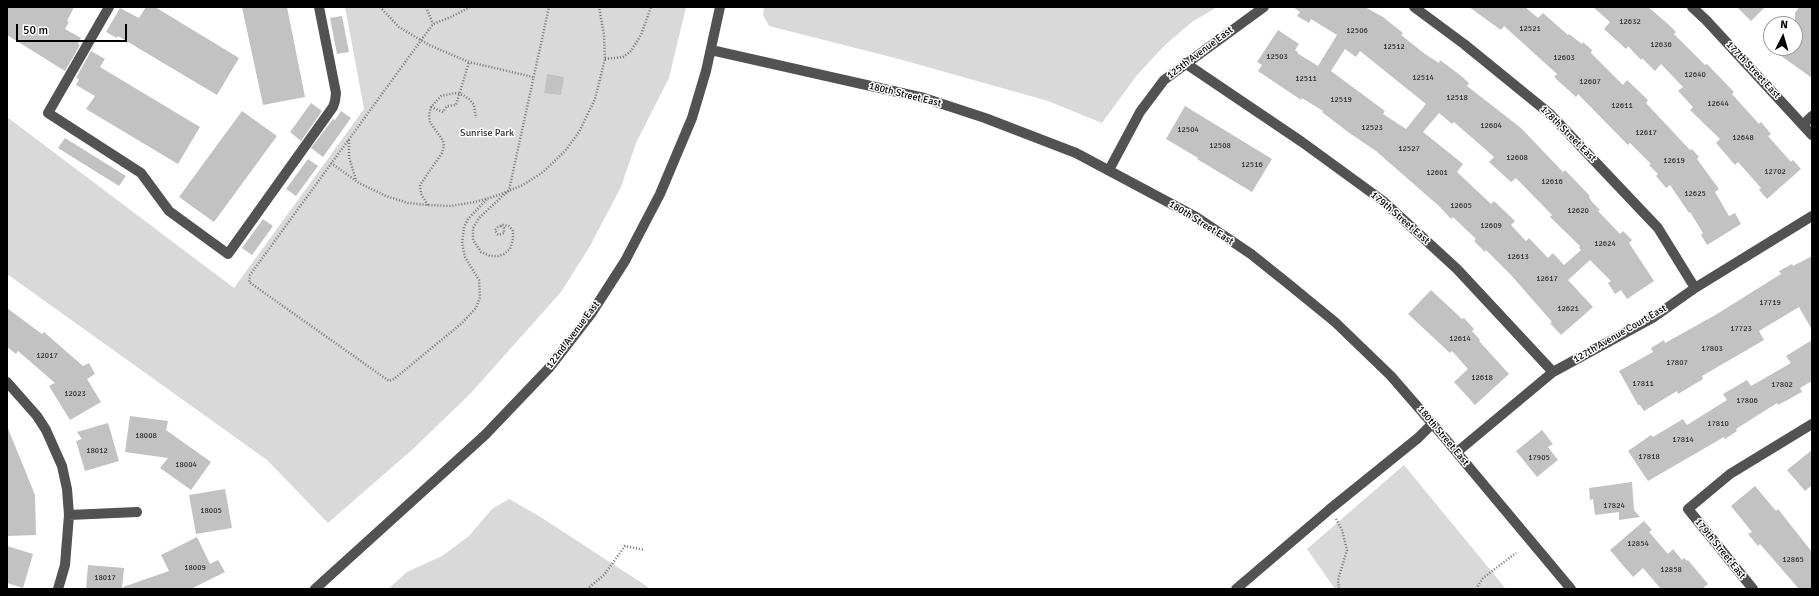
<!DOCTYPE html>
<html>
<head>
<meta charset="utf-8">
<style>
  body { margin:0 }
  #map { position:relative; width:1819px; height:596px; overflow:hidden; background:#fff; font-family:Signika,sans-serif }
  canvas { display:block }
  .frame { position:absolute; inset:0; border:8px solid #000; pointer-events:none }
  .north { position:absolute; left:1763px; top:16px; width:40px; height:40px; box-sizing:border-box; background:#fff; border:1px solid #999; border-radius:50%; rotate:5deg; font-size:11px; font-weight:700; line-height:16px; text-align:center; color:#000 }
  .north::after { content:''; display:block; margin:auto; width:14px; height:18px; background:#000; clip-path:polygon(50% 0,100% 100%,50% 72%,0 100%) }
  .scale { position:absolute; left:16px; top:24px; width:111px; height:18px; box-sizing:border-box; border:2px solid #000; border-top:0; padding-left:5px; font-size:12px; line-height:14px; white-space:nowrap; color:#000; -webkit-text-stroke:3px #fff; paint-order:stroke }
</style>
</head>
<body>
<div id="map">
<canvas width="1819" height="596"></canvas>
<div class="frame"></div>
<div class="north">N</div>
<div class="scale">50 m</div>
</div>
<script>
const ctx = document.querySelector('canvas').getContext('2d');
ctx.lineJoin = 'round';
function fill(path, color) {
  ctx.fillStyle = color;
  ctx.fill(path, 'evenodd');
}
function shape(rows) {
  const path = new Path2D();
  for (const r of rows) {
    path.moveTo(r[0], r[1]);
    for (let i = 2; i < r.length; i += 2) path.lineTo(r[i], r[i + 1]);
  }
  return path;
}
function stroke(path, color, width, dash) {
  ctx.strokeStyle = color;
  ctx.lineWidth = width;
  ctx.lineCap = dash ? 'butt' : 'round';
  ctx.setLineDash(dash || []);
  ctx.stroke(path);
}
function drawText(font, color, halo, rows, align = 'center') {
  ctx.font = font + ' Signika,sans-serif';
  ctx.lineWidth = 3;
  ctx.setLineDash([]);
  ctx.textBaseline = 'middle';
  ctx.strokeStyle = halo;
  ctx.fillStyle = color;
  for (const [text, x, y, turn = 0] of rows) {
    ctx.save();
    ctx.translate(x, y);
    ctx.rotate((+turn || 0) * Math.PI / 180);
    ctx.textAlign = isNaN(turn) ? turn : align;
    if (halo) ctx.strokeText(text, 0, 0);
    ctx.fillText(text, 0, 0);
    ctx.restore();
  }
}
fill(shape([
  [345,7,686,7,669,78,636,143,621,187,590,246,561,292,470,394,413,449,328,523,267,460,7,274,7,117,234,288,364,109],
  [764,7,1217,7,1192,22,1165,45,1137,75,1102,123,1048,101,899,59,769,26,763,15],
  [1404,465,1506,589,1335,589,1307,549],
  [509,499,539,516,651,589,388,589,407,572,442,556,469,536,492,509]
]), '#d9d9d9');
fill(shape([
  [7,7,74,7,67,21,69,22,65,29,81,38,78,44,80,45,65,71,7,35],
  [146,7,155,7,239,58,217,95,118,36,117,38,106,32,120,8,139,18],
  [242,7,287,7,305,97,263,105],
  [1293,7,1365,7,1383,17,1403,33,1401,35,1425,54,1439,63,1440,60,1460,75,1469,83,1467,86,1521,128,1563,172,1565,170,1590,196,1589,197,1592,202,1600,210,1598,211,1620,234,1623,231,1632,240,1629,243,1654,281,1627,299,1621,290,1615,294,1608,283,1611,281,1590,260,1568,280,1593,307,1561,335,1550,323,1552,322,1511,275,1486,250,1485,252,1474,241,1476,239,1453,217,1451,219,1440,207,1376,151,1348,132,1322,112,1323,111,1302,98,1301,100,1258,71,1262,65,1257,62,1278,30,1299,44,1295,50,1298,52,1297,53,1318,66,1337,35,1311,19,1309,23,1297,16,1300,12],
  [1345,49,1356,57,1360,51,1426,104,1406,129,1383,114,1385,111,1331,71],
  [1439,113,1452,124,1454,122,1494,157,1489,162,1511,182,1516,178,1552,215,1550,217,1580,246,1579,248,1581,250,1564,265,1553,253,1548,258,1529,238,1526,241,1511,225,1515,221,1494,201,1491,204,1457,172,1463,164,1423,132],
  [1469,7,1525,7,1538,18,1543,13,1568,35,1569,34,1582,44,1583,42,1592,50,1591,53,1623,85,1627,80,1648,100,1646,103,1690,150,1692,149,1699,157,1697,159,1719,189,1715,192,1729,216,1735,213,1741,224,1707,245,1701,235,1703,233,1690,212,1689,213,1670,185,1666,188,1656,176,1658,174,1649,165,1651,164,1630,143,1628,145,1578,94,1576,97,1554,77,1557,74,1504,26,1501,30],
  [1593,7,1648,7,1668,24,1676,32,1674,34,1705,65,1707,64,1734,92,1732,94,1759,124,1761,122,1771,134,1768,136,1791,162,1793,160,1801,169,1767,199,1759,190,1761,188,1738,162,1735,165,1716,143,1720,139,1690,110,1693,107,1678,91,1683,87,1661,64,1655,71,1642,58,1641,60,1628,46,1626,49,1604,29,1610,22],
  [1737,7,1765,7,1751,21],
  [1799,7,1812,7,1812,78,1770,48,1795,48,1795,13],
  [342,16,349,52,337,54,330,18],
  [91,51,105,59,100,67,200,127,178,164,86,109,95,96,76,85,79,79,76,78],
  [547,74,564,77,561,95,544,93],
  [311,103,322,111,301,141,290,132],
  [1185,106,1272,159,1252,192,1197,159,1198,158,1166,139],
  [242,111,277,136,214,222,179,197],
  [341,111,351,118,323,157,311,148,333,119,335,120],
  [65,138,126,176,119,186,58,148],
  [308,159,318,166,296,196,286,189],
  [263,219,273,226,252,255,242,248],
  [1812,256,1812,330,1799,307,1759,331,1764,340,1702,376,1703,379,1678,394,1677,391,1644,411,1640,405,1638,405,1619,371,1653,352,1651,348,1664,340,1665,343,1717,314,1781,274,1779,271,1792,264,1793,266],
  [1431,290,1462,319,1464,318,1474,329,1472,331,1480,340,1479,341,1509,374,1475,405,1454,382,1468,369,1452,351,1450,353,1408,314],
  [7,308,42,334,44,332,83,366,89,363,95,374,87,379,101,402,70,420,49,386,55,383,18,351,16,354,7,347],
  [1812,340,1812,381,1800,388,1802,392,1778,405,1777,403,1736,429,1737,431,1725,439,1724,437,1648,481,1628,451,1651,435,1653,437,1683,419,1687,425,1727,400,1723,394,1747,380,1751,386,1791,363,1786,356],
  [130,416,168,421,166,430,211,462,191,490,160,468,168,458,125,452],
  [108,423,119,461,85,471,76,441,82,439,77,432],
  [7,426,35,495,36,535,7,536],
  [1542,430,1553,444,1548,447,1558,460,1537,477,1516,451],
  [1812,450,1812,485,1805,491,1787,470],
  [1632,482,1634,510,1640,517,1619,520,1619,512,1595,515,1593,499,1590,500,1589,488],
  [1755,486,1776,511,1778,509,1812,552,1812,589,1799,589,1760,544,1758,546,1748,534,1752,532,1731,506],
  [225,489,232,528,196,534,189,495],
  [1644,521,1652,530,1649,532,1668,554,1673,549,1682,560,1684,558,1687,561,1688,560,1708,584,1702,589,1661,589,1643,568,1633,577,1610,550],
  [197,537,210,564,218,560,225,572,191,589,124,589,123,587,169,571,161,555],
  [7,546,33,554,23,588,7,583],
  [88,565,124,568,122,589,86,589]
]), '#c2c2c2');
stroke(shape([
  [380,7,399,27,429,45,469,62,533,77],
  [426,7,433,24],
  [470,7,451,17,433,24,250,275,249,282,389,381,394,379,462,323,476,308,480,297,479,280,465,257,462,243,464,227,468,219,487,199],
  [605,59,623,57,631,51,641,35,651,7],
  [431,107,443,112,447,106,456,105,469,62],
  [349,140,349,157,356,180],
  [331,163,359,183,386,196,408,203,428,205,451,206,475,202,496,196,523,185,543,172,565,151,579,132,595,99,605,59,604,35,599,7],
  [428,205,421,194,420,185,442,153,444,146,443,141,430,122,429,115,431,107,441,96,455,93,463,95,469,99,474,105,476,118],
  [501,226,504,228,504,233,499,235,497,234,495,230,499,226,503,225,509,226,513,231,513,239,510,249,504,254,498,256,490,256,481,252,473,240,473,228,479,218,509,190,549,7],
  [1336,519,1342,530,1347,550,1338,580,1339,589],
  [587,589,604,575,625,546,644,550],
  [1476,589,1483,578,1516,553]
]), '#747474', 2.5, [1, 2]);
stroke(shape([
  [109,7,48,113,141,173,169,211,228,254,333,107,335,101,336,93,319,7],
  [1414,7,1464,44,1550,114,1658,228,1695,288],
  [1692,7,1706,20,1812,135],
  [711,50,924,98,985,118,1076,153,1196,217,1251,254,1286,282,1335,322,1391,376,1443,436,1571,589],
  [1185,63,1302,142,1383,201,1457,269,1553,372],
  [1804,124,1812,116],
  [1109,170,1140,112,1164,80,1264,7],
  [7,382,37,416,46,430,62,466,67,489,69,515,65,565,58,589],
  [1457,452,1553,372,1654,317,1695,288,1812,216],
  [69,515,137,512],
  [315,589,485,435,550,367,591,314,625,261,660,194,692,118,706,71,720,7],
  [1236,589,1330,509,1418,438,1433,423],
  [1753,589,1688,509,1730,474,1812,424]
]), '#525252', 10);
drawText('8px', '#303030', null, [
  ["12632",1630,22],
  ["12521",1530,29],
  ["12506",1357,31],
  ["12636",1661,45],
  ["12512",1394,47],
  ["12503",1277,57],
  ["12603",1564,58],
  ["12640",1695,75],
  ["12514",1423,78],
  ["12511",1306,79],
  ["12607",1590,82],
  ["12518",1457,98],
  ["12519",1341,100],
  ["12644",1718,104],
  ["12611",1622,106],
  ["12604",1491,126],
  ["12523",1372,128],
  ["12504",1188,130],
  ["12617",1646,133],
  ["12648",1743,138],
  ["12508",1220,146],
  ["12527",1409,149],
  ["12608",1517,158],
  ["12619",1674,161],
  ["12516",1252,165],
  ["12702",1775,172],
  ["12601",1437,173],
  ["12616",1552,182],
  ["12625",1695,194],
  ["12605",1461,206],
  ["12620",1578,211],
  ["12609",1491,226],
  ["12624",1605,244],
  ["12613",1518,257],
  ["12617",1547,279],
  ["17719",1770,303],
  ["12621",1568,309],
  ["17723",1741,329],
  ["12614",1460,339],
  ["17803",1712,349],
  ["12017",47,356],
  ["17807",1677,363],
  ["12618",1482,378],
  ["17811",1643,384],
  ["17802",1782,385],
  ["12023",75,394],
  ["17806",1747,401],
  ["17810",1718,424],
  ["18008",146,436],
  ["17814",1683,440],
  ["18012",97,451],
  ["17818",1649,457],
  ["17905",1539,458],
  ["18004",186,465],
  ["17824",1614,506],
  ["18005",211,511],
  ["12854",1638,544],
  ["12865",1793,560],
  ["18009",195,568],
  ["12858",1671,570],
  ["18017",105,578]
]);
drawText('10px', '#000', '#fff', [
  ["125th Avenue East",1200,53,-37],
  ["177th Street East",1753,70,47],
  ["180th Street East",905,95,14],
  ["178th Street East",1568,134,45],
  ["179th Street East",1400,218,41],
  ["180th Street East",1201,223,32],
  ["127th Avenue Court East",1620,334,-30],
  ["122nd Avenue East",573,335,-53],
  ["180th Street East",1443,436,50],
  ["179th Street East",1720,549,51]
]);
drawText('10px', '#303030', '#fff', [
  ["Sunrise Park",487,133]
]);
</script>
</body>
</html>
